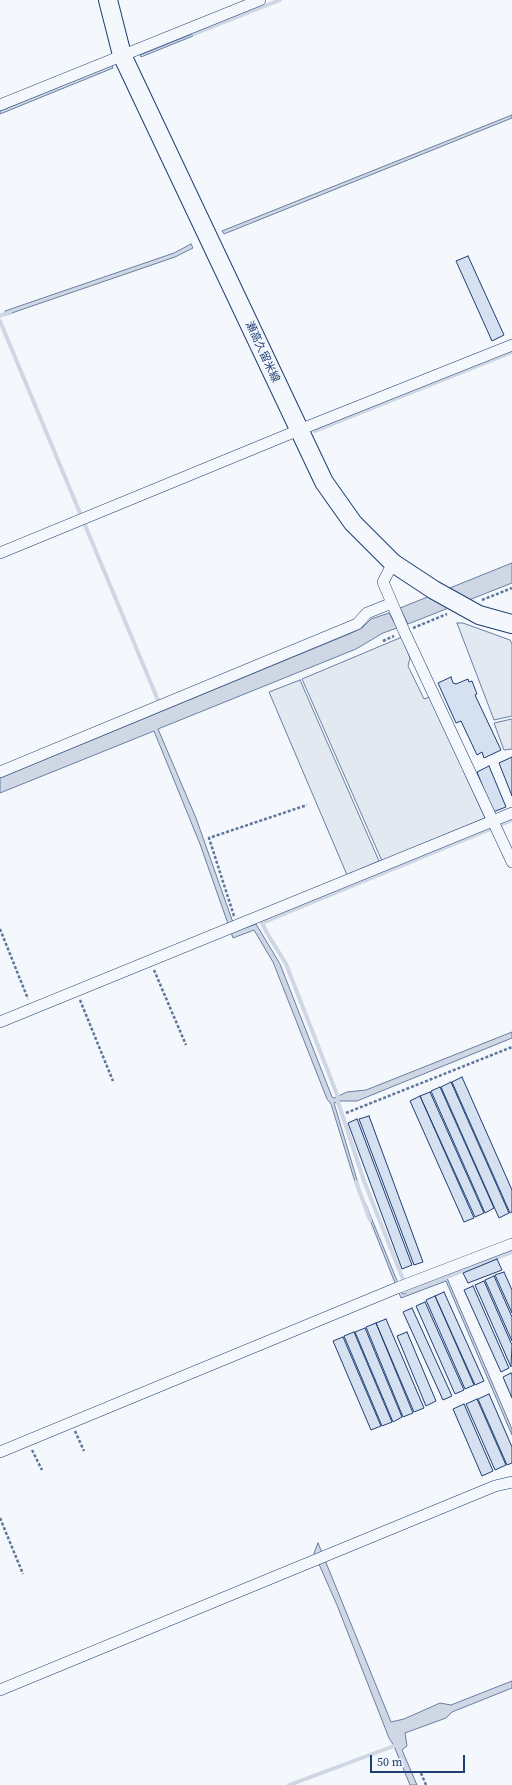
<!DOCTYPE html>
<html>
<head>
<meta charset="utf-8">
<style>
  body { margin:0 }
  #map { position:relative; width:512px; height:1785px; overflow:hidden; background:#f4f7fb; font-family:"Source Serif 4",serif }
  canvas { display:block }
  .scale { position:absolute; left:370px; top:1755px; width:95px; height:18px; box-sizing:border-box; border:2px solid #1d3f73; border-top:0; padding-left:5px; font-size:12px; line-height:14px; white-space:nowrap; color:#1d3f73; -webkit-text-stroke:3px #f4f7fb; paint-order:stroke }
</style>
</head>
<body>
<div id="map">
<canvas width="512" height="1785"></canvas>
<div class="scale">50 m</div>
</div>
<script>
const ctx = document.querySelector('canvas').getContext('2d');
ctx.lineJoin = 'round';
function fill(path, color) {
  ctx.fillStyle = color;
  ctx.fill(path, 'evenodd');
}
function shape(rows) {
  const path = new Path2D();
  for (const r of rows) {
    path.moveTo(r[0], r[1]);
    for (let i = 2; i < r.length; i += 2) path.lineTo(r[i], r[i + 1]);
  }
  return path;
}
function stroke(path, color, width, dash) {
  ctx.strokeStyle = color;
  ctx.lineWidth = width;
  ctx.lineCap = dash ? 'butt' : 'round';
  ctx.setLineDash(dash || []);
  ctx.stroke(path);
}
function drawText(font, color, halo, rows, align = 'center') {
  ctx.font = font + ' "Source Serif 4","Noto Sans JP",serif';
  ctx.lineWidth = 3;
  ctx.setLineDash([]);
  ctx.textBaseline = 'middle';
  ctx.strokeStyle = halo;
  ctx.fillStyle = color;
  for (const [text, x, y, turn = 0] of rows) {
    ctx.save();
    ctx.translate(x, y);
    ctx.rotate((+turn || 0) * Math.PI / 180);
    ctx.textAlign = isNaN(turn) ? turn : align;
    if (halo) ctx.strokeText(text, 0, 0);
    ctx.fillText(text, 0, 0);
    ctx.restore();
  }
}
const green = shape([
  [457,623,463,623,510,640,512,644,512,716,494,720,457,623],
  [402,637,410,658,408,666,424,699,430,697,485,818,382,861,302,679,402,637],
  [300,680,379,861,347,875,269,692,300,680],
  [512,719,512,749,504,750,494,723,512,719]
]);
fill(green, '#e3e9f0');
stroke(green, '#687fa3', 1);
const water = shape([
  [191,33,193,33,193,36,141,57,140,55,192,34,191,33],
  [112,65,113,68,0,114,0,111,112,65],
  [512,115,512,118,224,234,222,231,512,115],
  [191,244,193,248,175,257,6,315,5,311,174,253,191,244],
  [512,563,512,583,408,624,400,608,512,563],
  [389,613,397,628,383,633,356,649,158,729,196,818,236,931,256,924,280,964,332,1097,334,1098,347,1092,366,1090,512,1032,512,1038,357,1101,340,1101,334,1103,360,1190,402,1293,403,1294,447,1278,512,1429,512,1435,446,1281,401,1298,355,1182,331,1104,327,1099,273,962,254,930,233,938,200,844,154,731,0,793,0,778,349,634,362,628,371,619,389,613],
  [318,1543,391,1722,404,1719,440,1703,451,1705,512,1681,512,1688,452,1712,446,1718,405,1733,407,1746,402,1750,417,1785,410,1785,394,1746,389,1738,337,1605,314,1553,318,1543]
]);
fill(water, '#cfd7e4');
stroke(water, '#687fa3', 1);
stroke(shape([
  [194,34,280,0],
  [0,316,10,312],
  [0,321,160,705],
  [315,431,512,352],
  [338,1097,286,964,267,933,262,923,512,820],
  [338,1102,364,1181,408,1292,512,1252],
  [356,1182,370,1220],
  [289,1785,394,1746]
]), '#cfd7e4', 4);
const building = shape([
  [468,256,504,335,492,341,456,261,468,256],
  [451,677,453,683,456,684,468,679,469,682,472,681,477,694,475,695,501,750,484,758,482,752,477,755,461,721,456,723,438,683,451,677],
  [512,757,512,796,499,763,512,757],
  [489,766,506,807,493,812,477,772,489,766],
  [462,1077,512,1190,512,1212,510,1213,452,1082,462,1077],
  [451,1082,509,1213,499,1218,441,1087,451,1082],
  [440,1087,494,1208,485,1213,431,1091,440,1087],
  [430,1092,484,1213,475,1217,420,1096,430,1092],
  [420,1096,474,1218,464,1222,410,1101,420,1096],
  [369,1116,423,1262,414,1265,359,1119,369,1116],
  [357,1119,412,1265,402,1269,348,1123,357,1119],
  [497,1259,502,1270,468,1283,463,1273,497,1259],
  [504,1272,512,1290,512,1313,495,1275,504,1272],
  [494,1276,512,1317,512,1341,485,1280,494,1276],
  [484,1281,512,1345,511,1367,475,1285,484,1281],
  [473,1286,509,1368,501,1372,464,1290,473,1286],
  [444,1292,484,1381,475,1385,435,1296,444,1292],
  [435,1296,474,1385,465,1389,426,1300,435,1296],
  [425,1302,464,1390,455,1394,416,1306,425,1302],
  [412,1308,452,1396,443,1400,403,1312,412,1308],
  [386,1319,424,1408,414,1412,376,1323,386,1319],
  [376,1323,413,1413,403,1417,366,1327,376,1323],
  [365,1328,402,1417,393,1422,355,1332,365,1328],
  [354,1332,392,1422,382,1426,344,1336,354,1332],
  [407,1332,436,1401,426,1406,397,1336,407,1332],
  [343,1337,381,1426,371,1430,333,1341,343,1337],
  [511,1373,512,1375,512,1398,503,1377,511,1373],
  [489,1394,512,1447,512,1463,507,1465,478,1399,489,1394],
  [477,1399,506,1465,495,1470,466,1404,477,1399],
  [464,1404,493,1471,482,1476,453,1409,464,1404]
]);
fill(building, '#d5e0f0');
stroke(building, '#1d3f73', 1);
const street = shape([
  [0,105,260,0],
  [0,553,299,430,512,345],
  [393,563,383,582,404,631,512,862],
  [0,772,357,624,367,613,392,603],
  [0,1022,512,813],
  [0,1452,397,1288,512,1244],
  [0,1690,495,1486,512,1482]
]);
const primary = shape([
  [108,0,122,55,324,482,353,523,393,563,434,590,479,615,512,624]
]);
stroke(street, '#1d3f73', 12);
stroke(primary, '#1d3f73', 20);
stroke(shape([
  [482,600,512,588],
  [413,628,447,614],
  [383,641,394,636],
  [234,916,209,838,307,805],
  [0,929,28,999],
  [154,970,186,1045],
  [80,1000,113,1081],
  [346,1113,512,1047],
  [75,1431,84,1451],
  [32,1450,42,1470],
  [0,1518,23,1574],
  [421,1773,426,1785]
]), '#5e769c', 2.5, [3, 2]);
stroke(street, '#f4f7fb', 11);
stroke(primary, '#f4f7fb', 18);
drawText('11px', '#1d3f73', '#f4f7fb', [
  ["瀬高久留米線",262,352,65]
]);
</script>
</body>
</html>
